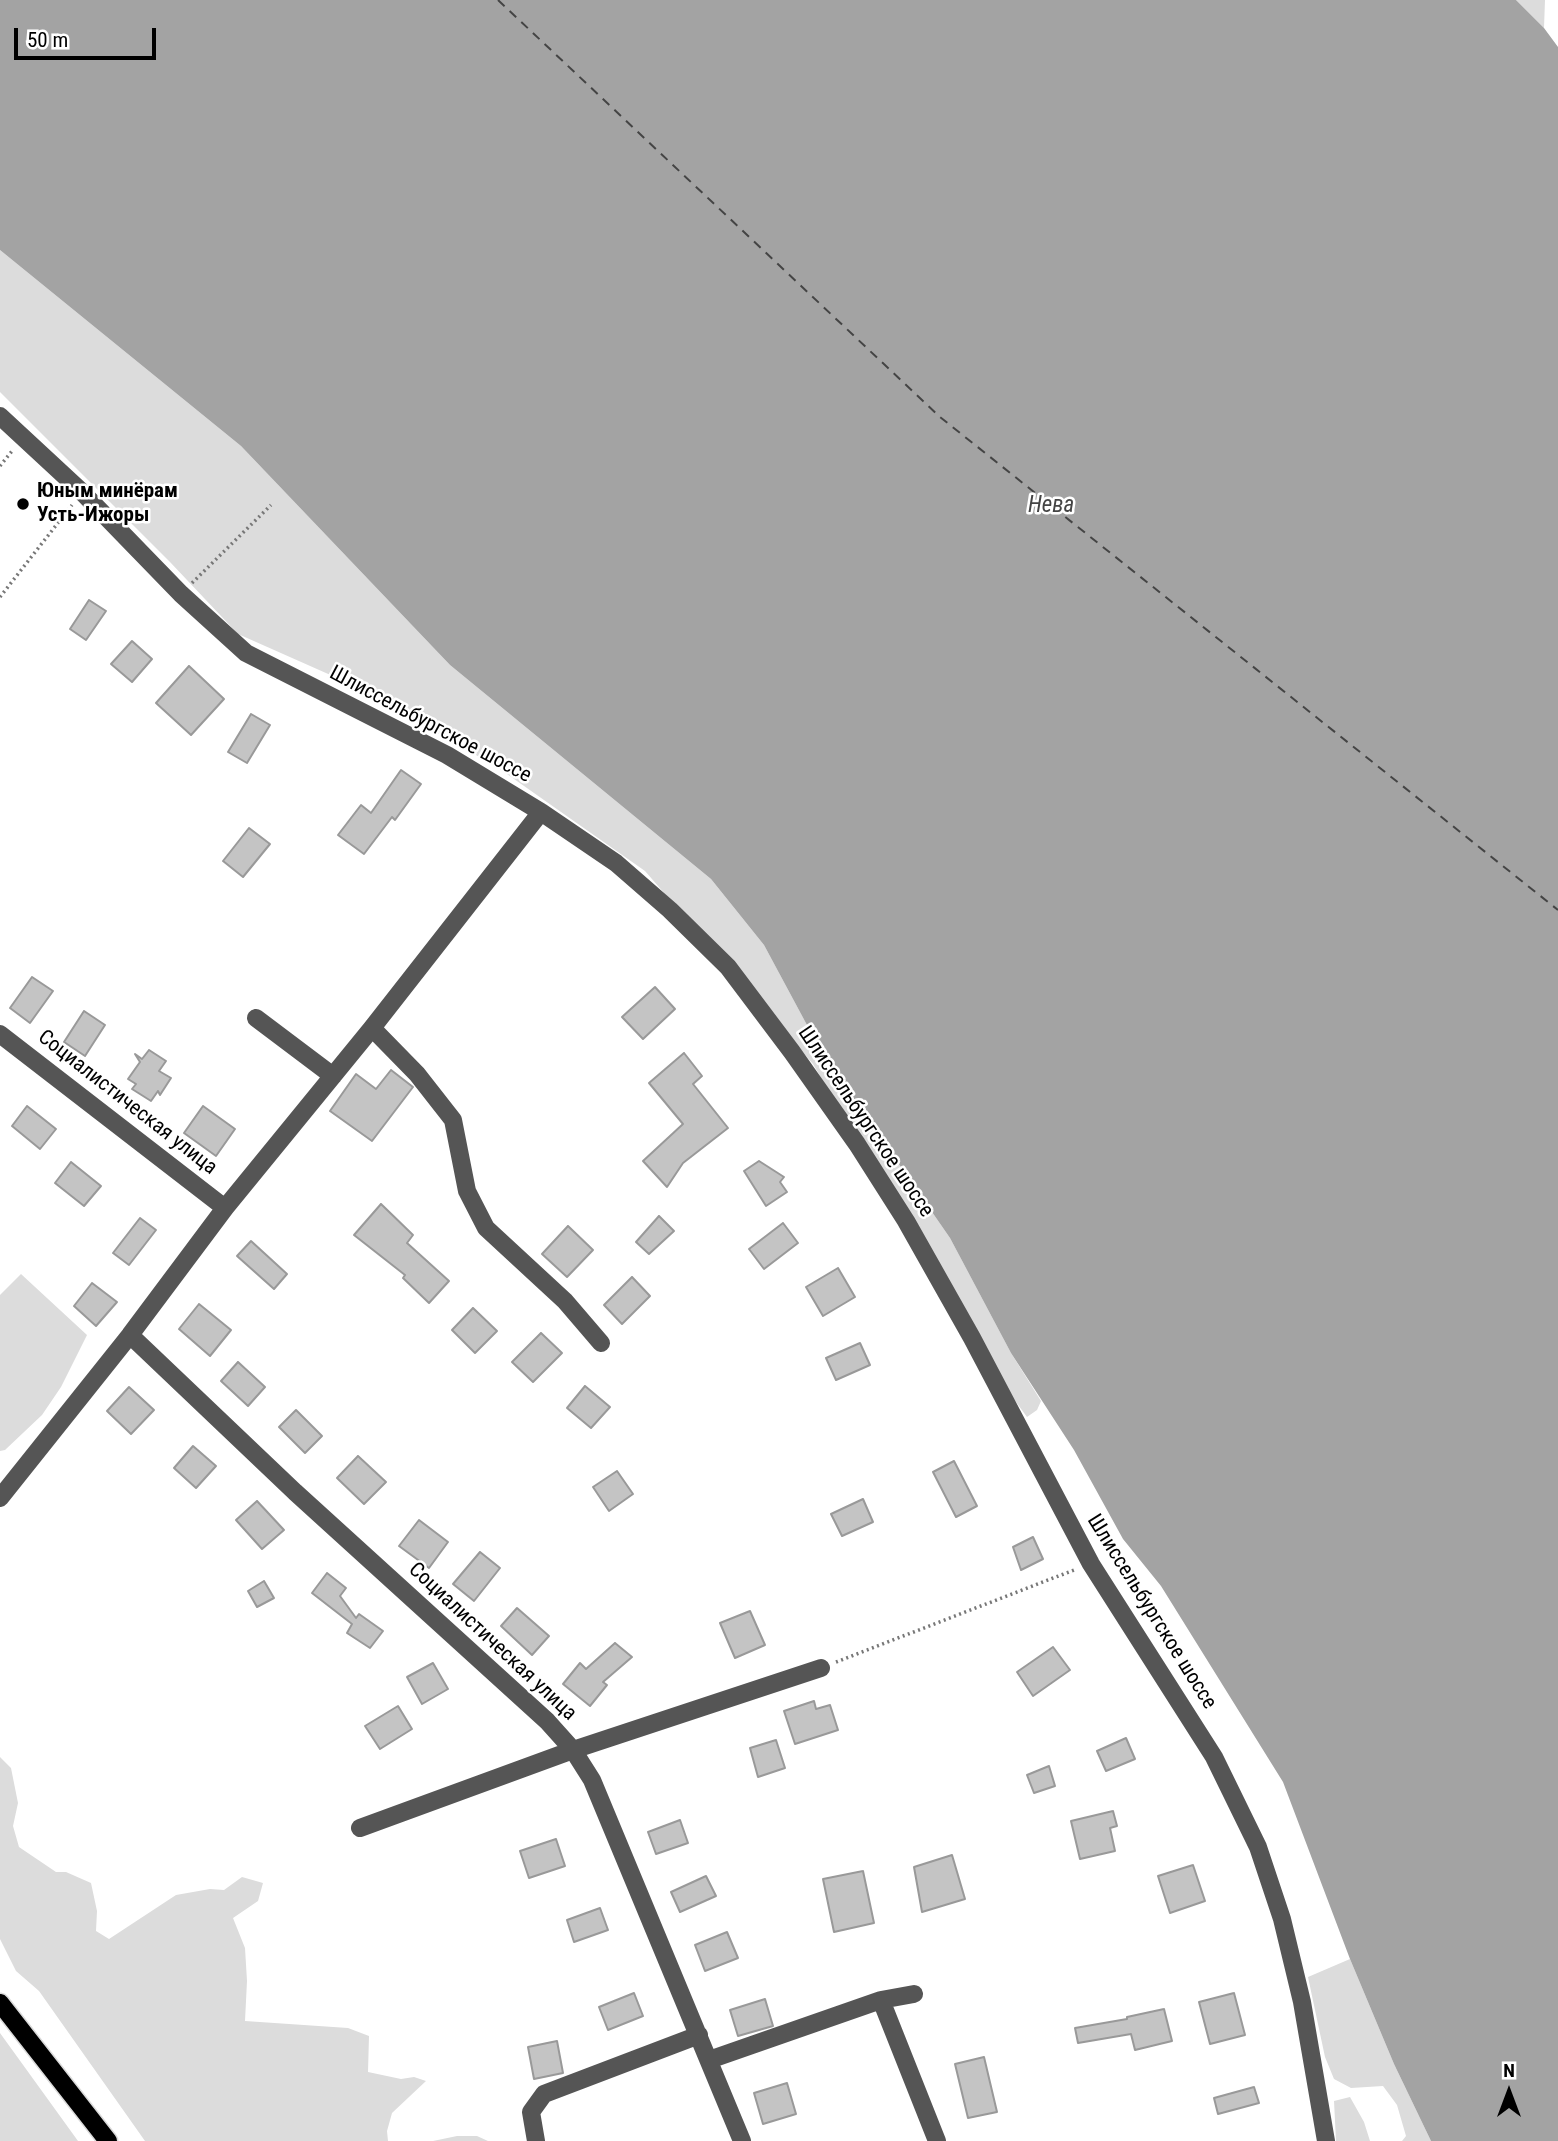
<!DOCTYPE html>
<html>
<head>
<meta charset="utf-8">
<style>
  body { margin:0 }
  #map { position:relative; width:1558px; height:2141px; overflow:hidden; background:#fff; font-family:"Roboto Condensed",sans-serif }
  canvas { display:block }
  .north { position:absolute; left:1474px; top:2057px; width:70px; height:70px; -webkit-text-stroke:5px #fff; paint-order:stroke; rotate:0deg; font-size:19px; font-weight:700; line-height:28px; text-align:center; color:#000 }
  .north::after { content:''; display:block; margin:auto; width:24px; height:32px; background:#000; clip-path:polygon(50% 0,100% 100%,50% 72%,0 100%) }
  .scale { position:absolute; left:14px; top:28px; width:142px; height:32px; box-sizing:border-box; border:4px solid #000; border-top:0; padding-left:9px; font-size:21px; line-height:24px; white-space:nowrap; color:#000; -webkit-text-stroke:5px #fff; paint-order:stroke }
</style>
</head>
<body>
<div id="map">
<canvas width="1558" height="2141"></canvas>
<div class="north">N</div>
<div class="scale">50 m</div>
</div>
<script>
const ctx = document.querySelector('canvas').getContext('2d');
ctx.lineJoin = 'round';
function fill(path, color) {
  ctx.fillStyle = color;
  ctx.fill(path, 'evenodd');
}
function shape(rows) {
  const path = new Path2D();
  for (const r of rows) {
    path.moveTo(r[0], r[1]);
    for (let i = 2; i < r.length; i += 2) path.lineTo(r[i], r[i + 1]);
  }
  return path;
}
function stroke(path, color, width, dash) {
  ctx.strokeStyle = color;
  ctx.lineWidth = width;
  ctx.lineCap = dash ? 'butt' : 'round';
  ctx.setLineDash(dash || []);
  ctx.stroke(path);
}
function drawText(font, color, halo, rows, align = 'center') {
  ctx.font = font + ' "Roboto Condensed",sans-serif';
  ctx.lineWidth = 5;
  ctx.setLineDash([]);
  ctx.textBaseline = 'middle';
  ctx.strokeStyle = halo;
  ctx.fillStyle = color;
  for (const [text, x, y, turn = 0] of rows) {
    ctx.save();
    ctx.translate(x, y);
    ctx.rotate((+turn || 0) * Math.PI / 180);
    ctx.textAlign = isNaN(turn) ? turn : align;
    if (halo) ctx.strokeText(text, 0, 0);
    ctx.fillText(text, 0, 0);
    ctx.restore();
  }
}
fill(shape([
  [1516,0,1545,0,1544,28],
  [0,250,241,446,450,665,711,879,764,945,822,1053,950,1238,1011,1353,1041,1401,1037,1410,1027,1417,994,1372,813,1064,645,871,497,767,353,685,238,634,170,562,0,392],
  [21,1274,87,1335,61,1387,42,1415,5,1450,0,1451,0,1295],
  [0,1757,11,1768,18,1803,13,1826,19,1847,56,1872,66,1872,91,1883,97,1911,96,1931,109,1939,176,1895,210,1889,224,1890,242,1877,263,1883,258,1901,233,1918,245,1948,247,1981,245,2021,348,2028,369,2036,368,2072,401,2079,414,2077,426,2081,392,2113,387,2131,388,2141,145,2141,39,1991,16,1971,0,1939],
  [1350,1959,1394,2064,1431,2141,1402,2141,1406,2136,1397,2105,1383,2086,1351,2088,1334,2079,1325,2057,1308,1977],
  [0,2033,78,2141,0,2141],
  [1350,2097,1364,2122,1370,2141,1336,2141,1334,2101],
  [457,2136,477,2136,488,2141,433,2141]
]), '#dcdcdc');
fill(shape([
  [0,0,1516,0,1544,28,1558,47,1558,2141,1431,2141,1394,2064,1350,1959,1283,1782,1161,1586,1123,1539,1074,1450,1011,1353,950,1238,822,1053,764,945,711,879,450,665,241,446,0,250]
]), '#a3a3a3');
stroke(shape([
  [498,0,940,417,1558,910]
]), '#444', 2, [9, 7]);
const building = shape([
  [89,600,106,611,86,640,70,629,89,600],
  [132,641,152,659,132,682,111,664,132,641],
  [189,666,224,699,191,735,156,703,189,666],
  [251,714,270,725,247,763,228,752,251,714],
  [401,770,421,784,395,820,392,817,364,854,338,835,361,805,371,813,401,770],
  [249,828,270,844,243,877,223,861,249,828],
  [32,977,53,991,30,1023,10,1008,32,977],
  [655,987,675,1009,643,1039,622,1017,655,987],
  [84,1011,105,1025,85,1056,64,1042,84,1011],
  [149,1050,166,1061,159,1071,171,1078,160,1095,158,1091,151,1101,132,1089,136,1084,128,1079,140,1062,135,1054,142,1059,149,1050],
  [684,1053,702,1076,693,1084,728,1128,683,1163,667,1187,643,1161,683,1124,649,1083,684,1053],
  [391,1070,413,1087,372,1141,330,1111,356,1074,376,1089,391,1070],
  [27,1106,56,1129,40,1149,12,1126,27,1106],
  [203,1106,235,1129,216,1156,184,1133,203,1106],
  [759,1161,784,1177,780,1182,787,1192,766,1206,744,1171,759,1161],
  [71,1162,101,1186,84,1206,55,1183,71,1162],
  [381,1204,413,1235,407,1243,449,1281,429,1303,403,1278,405,1275,354,1235,381,1204],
  [659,1216,674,1231,649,1254,636,1242,659,1216],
  [140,1218,156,1230,129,1265,113,1253,140,1218],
  [783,1223,798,1243,764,1269,749,1249,783,1223],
  [568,1226,593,1250,567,1277,542,1254,568,1226],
  [251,1241,287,1274,274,1289,237,1256,251,1241],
  [838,1268,855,1297,823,1316,806,1287,838,1268],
  [632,1277,650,1296,622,1324,604,1305,632,1277],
  [92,1283,117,1302,96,1326,74,1306,92,1283],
  [199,1304,231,1330,210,1356,179,1329,199,1304],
  [473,1308,497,1331,475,1353,452,1330,473,1308],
  [541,1333,562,1353,533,1382,512,1362,541,1333],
  [860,1343,870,1365,836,1380,826,1358,860,1343],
  [238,1362,265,1387,248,1406,221,1381,238,1362],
  [585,1386,610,1407,591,1428,567,1408,585,1386],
  [129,1387,154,1410,131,1434,107,1411,129,1387],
  [296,1410,322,1436,305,1453,279,1427,296,1410],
  [193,1446,216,1466,196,1488,174,1468,193,1446],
  [358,1456,386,1482,364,1504,337,1478,358,1456],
  [954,1461,977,1506,956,1517,933,1472,954,1461],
  [617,1471,633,1494,609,1511,593,1487,617,1471],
  [863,1499,873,1522,842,1536,831,1514,863,1499],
  [257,1501,284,1530,262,1549,236,1520,257,1501],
  [419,1520,448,1542,429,1568,399,1546,419,1520],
  [1033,1537,1043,1559,1021,1570,1013,1547,1033,1537],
  [480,1552,500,1568,474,1601,453,1584,480,1552],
  [327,1573,346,1588,340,1596,356,1618,359,1614,383,1631,370,1648,347,1633,352,1624,312,1593,327,1573],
  [264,1581,274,1598,257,1607,248,1591,264,1581],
  [517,1608,549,1636,532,1655,501,1626,517,1608],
  [750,1611,765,1645,735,1658,720,1623,750,1611],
  [615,1643,632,1657,603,1682,607,1685,590,1706,563,1684,580,1663,586,1669,615,1643],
  [1053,1647,1070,1670,1033,1696,1017,1672,1053,1647],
  [433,1663,448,1689,422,1704,407,1677,433,1663],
  [814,1701,816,1709,830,1705,838,1730,795,1744,784,1711,814,1701],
  [398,1706,412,1729,380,1749,365,1726,398,1706],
  [1126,1738,1135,1759,1106,1771,1097,1751,1126,1738],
  [776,1740,785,1768,758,1777,750,1748,776,1740],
  [1049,1766,1055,1786,1034,1793,1027,1775,1049,1766],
  [1113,1811,1117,1826,1110,1828,1115,1851,1080,1859,1071,1821,1113,1811],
  [680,1820,688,1843,656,1854,648,1832,680,1820],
  [556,1839,565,1866,529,1878,520,1851,556,1839],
  [952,1855,965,1899,922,1912,914,1867,952,1855],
  [1193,1865,1205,1901,1170,1913,1158,1876,1193,1865],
  [863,1871,874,1923,834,1932,823,1879,863,1871],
  [706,1876,716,1896,680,1912,671,1892,706,1876],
  [600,1908,608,1930,574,1942,567,1920,600,1908],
  [727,1932,738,1958,705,1971,695,1945,727,1932],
  [634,1993,643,2016,608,2030,599,2007,634,1993],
  [1234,1993,1245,2035,1210,2044,1199,2002,1234,1993],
  [765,1999,773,2026,738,2036,730,2010,765,1999],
  [1164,2009,1172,2041,1135,2050,1131,2034,1078,2043,1075,2028,1127,2019,1127,2017,1164,2009],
  [557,2041,563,2073,534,2079,528,2047,557,2041],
  [984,2057,997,2112,968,2118,955,2064,984,2057],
  [787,2083,796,2114,763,2124,754,2093,787,2083],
  [1254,2087,1259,2103,1218,2114,1214,2098,1254,2087]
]);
fill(building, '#c4c4c4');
stroke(building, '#999', 2);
const major = shape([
  [0,2003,108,2141]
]);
stroke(major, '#dbdbdb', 21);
stroke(shape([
  [0,466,12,451],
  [192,583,271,505],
  [0,597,72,505],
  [836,1662,1074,1570]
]), '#777', 3.5, [2, 3.5]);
stroke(shape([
  [0,416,82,492,181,594,246,653,447,755,541,812,616,863,670,910,728,967,792,1052,857,1144,906,1221,972,1338,1091,1564,1214,1757,1258,1847,1282,1919,1302,2002,1326,2141],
  [256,1018,333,1076],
  [372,1028,417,1074,453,1120,467,1191,486,1228,565,1301,601,1343],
  [0,1034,225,1208],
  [130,1335,295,1492,547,1721,573,1750,592,1780,742,2141],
  [0,1498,130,1335,225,1208,372,1028,541,812],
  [360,1828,573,1750,821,1668],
  [881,2000,937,2141],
  [709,2060,881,2000,914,1994],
  [536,2141,531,2112,544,2094,699,2035]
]), '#555', 18);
stroke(major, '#000', 18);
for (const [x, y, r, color] of [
  [23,504,7,"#000"]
]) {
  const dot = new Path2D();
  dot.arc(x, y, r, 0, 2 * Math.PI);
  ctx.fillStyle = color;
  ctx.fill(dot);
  stroke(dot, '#fff', 2.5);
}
drawText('bold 21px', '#000', '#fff', [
  ["Юным минёрам",37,492],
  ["Усть-Ижоры",37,516]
], 'left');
drawText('21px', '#000', '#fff', [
  ["Шлиссельбургское шоссе",430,725,28],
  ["Социалистическая улица",127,1103,38],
  ["Шлиссельбургское шоссе",865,1122,56],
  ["Шлиссельбургское шоссе",1151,1612,58],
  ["Социалистическая улица",492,1642,43]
]);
drawText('italic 23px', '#444', '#fff', [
  ["Нева",1051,506]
]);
</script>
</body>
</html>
